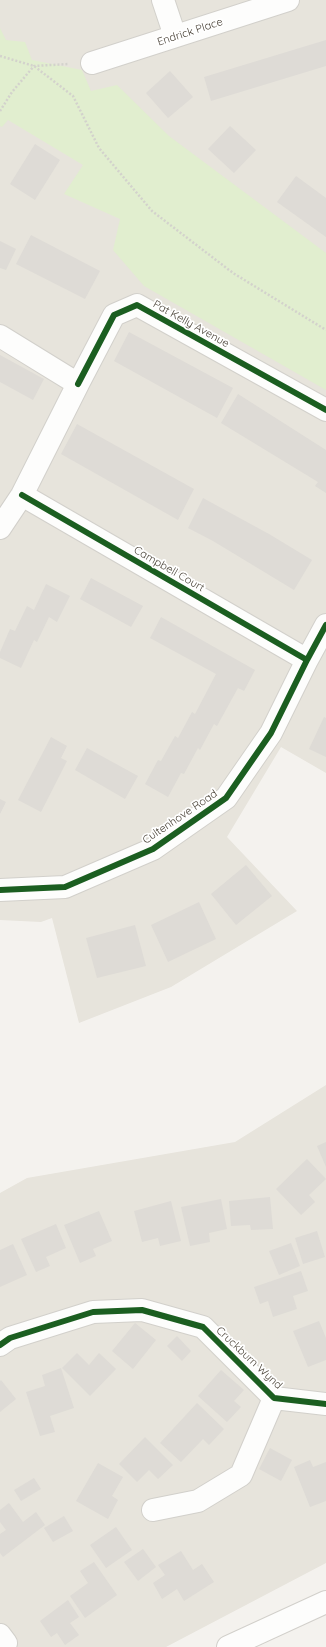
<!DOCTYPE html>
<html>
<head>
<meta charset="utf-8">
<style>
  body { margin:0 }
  canvas { display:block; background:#f4f2ee }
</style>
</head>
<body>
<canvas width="326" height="1647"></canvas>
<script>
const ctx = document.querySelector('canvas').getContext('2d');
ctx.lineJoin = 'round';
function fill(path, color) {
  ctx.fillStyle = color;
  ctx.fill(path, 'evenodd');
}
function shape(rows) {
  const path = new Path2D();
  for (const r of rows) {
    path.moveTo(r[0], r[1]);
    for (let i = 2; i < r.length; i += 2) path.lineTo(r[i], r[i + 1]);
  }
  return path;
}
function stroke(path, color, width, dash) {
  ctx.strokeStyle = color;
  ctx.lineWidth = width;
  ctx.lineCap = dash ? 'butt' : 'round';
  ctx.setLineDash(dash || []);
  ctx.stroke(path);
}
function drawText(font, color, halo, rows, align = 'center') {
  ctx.font = font + ' Quicksand,sans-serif';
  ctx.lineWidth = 3.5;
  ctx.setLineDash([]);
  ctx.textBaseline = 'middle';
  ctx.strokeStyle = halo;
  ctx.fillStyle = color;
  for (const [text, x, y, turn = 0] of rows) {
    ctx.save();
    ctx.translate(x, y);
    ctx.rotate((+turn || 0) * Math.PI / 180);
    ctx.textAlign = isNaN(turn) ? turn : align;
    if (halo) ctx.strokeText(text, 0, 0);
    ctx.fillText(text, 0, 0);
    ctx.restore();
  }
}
fill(shape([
  [0,0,326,0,326,773,281,747,227,837,297,911,171,987,79,1023,52,918,41,922,0,920],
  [326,1085,326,1563,166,1647,0,1647,0,1193,27,1178,235,1142]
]), '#e7e4dc');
fill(shape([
  [0,28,6,40,25,42,32,60,82,70,91,91,117,85,169,136,326,253,326,390,144,286,113,250,120,219,64,194,83,165,8,120,2,127,0,126]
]), '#e1eecf');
fill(shape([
  [326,40,326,66,211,101,204,77],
  [170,71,193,97,168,118,146,93],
  [230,126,256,150,234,173,208,149],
  [35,144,60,160,35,200,10,184],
  [296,176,326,198,326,237,277,202],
  [31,235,100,271,85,299,16,264],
  [0,241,16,249,6,270,0,268],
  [129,332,233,388,217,418,114,361],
  [0,355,44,379,33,400,0,382],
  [238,394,326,450,326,493,315,486,318,482,221,423],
  [77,424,194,489,178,520,61,454],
  [203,498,269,534,312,560,294,590,213,541,188,528],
  [91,578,143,606,131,627,80,599],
  [46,584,70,596,57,622,49,617,37,642,34,640,21,668,0,658,0,652,10,629,15,631,27,606,34,610],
  [161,617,255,670,244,691,238,688,217,726,214,724,200,750,198,748,184,774,181,773,168,797,145,784,158,760,161,761,175,736,178,738,192,712,195,714,216,674,150,638],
  [324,717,326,718,326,757,309,749],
  [51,737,67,746,61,758,67,761,41,812,18,800],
  [87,748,138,776,125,799,75,770],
  [0,799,6,802,0,814],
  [246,865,272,896,236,925,211,894],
  [199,902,216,939,168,962,151,925],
  [135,925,146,966,97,978,86,938],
  [326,1142,326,1167,317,1146],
  [307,1159,326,1179,309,1195,315,1202,301,1215,276,1189],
  [270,1197,273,1229,251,1230,250,1225,231,1226,229,1201],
  [221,1199,227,1229,209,1233,210,1242,190,1246,181,1207],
  [171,1201,181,1241,160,1246,158,1238,142,1242,134,1211],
  [99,1211,112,1241,93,1249,96,1256,80,1263,64,1225],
  [56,1224,66,1248,46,1257,50,1266,36,1272,21,1239],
  [317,1231,325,1257,303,1264,295,1238],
  [291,1243,300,1266,279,1275,269,1251],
  [13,1244,27,1275,0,1287,0,1250],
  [301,1271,308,1291,293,1296,297,1309,273,1317,268,1301,260,1304,254,1287],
  [319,1321,326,1338,326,1360,308,1367,293,1331],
  [135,1323,156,1340,133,1369,112,1351],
  [177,1336,191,1351,182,1361,167,1346],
  [77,1353,89,1365,99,1353,116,1369,90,1396,62,1368],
  [61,1368,74,1408,50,1416,55,1432,40,1436,26,1392,45,1386,42,1375],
  [221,1370,244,1390,234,1401,241,1407,227,1422,198,1396],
  [1,1380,16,1399,0,1412,0,1381],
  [197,1403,224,1429,209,1445,203,1439,181,1462,160,1443],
  [145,1437,173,1465,158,1479,149,1470,137,1482,119,1464],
  [270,1448,292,1460,281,1481,259,1469],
  [310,1460,313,1467,326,1462,326,1501,310,1507,294,1467],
  [98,1463,123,1477,112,1496,118,1500,108,1519,76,1501],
  [34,1478,41,1489,21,1501,14,1490],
  [9,1503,23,1522,36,1512,45,1525,3,1557,0,1553,0,1534,6,1530,0,1522,0,1510],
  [64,1516,73,1531,53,1542,44,1528],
  [116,1527,132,1550,106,1568,90,1545],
  [143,1549,156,1567,138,1581,124,1562],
  [181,1551,193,1570,202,1564,214,1582,184,1601,177,1589,162,1599,153,1583,165,1575,158,1565],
  [94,1562,117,1595,85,1618,70,1596,88,1583,80,1571],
  [68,1600,79,1617,70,1623,79,1635,65,1645,57,1633,51,1637,40,1621]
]), '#dedbd6');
const minor = shape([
  [163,0,175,36],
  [92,63,288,0],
  [0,336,78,384,22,495,0,528],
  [78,384,114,315,137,305,326,410],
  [22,495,307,660],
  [0,890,65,887,153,849,226,798,271,733,307,660,326,625],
  [0,1345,10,1338,93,1312,142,1310,203,1327,274,1398,326,1404],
  [153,1510,198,1501,241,1475,274,1398],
  [0,1635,6,1643],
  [228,1647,326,1602]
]);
stroke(minor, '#d2d0cb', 24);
stroke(shape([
  [0,56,34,66,73,96,99,148,152,211,233,273,326,330],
  [0,111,12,92,34,66,69,64]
]), '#d3d2cc', 2.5, [2, 2]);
stroke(minor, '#fdfdfc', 22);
stroke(shape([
  [78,384,114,315,137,305,326,410],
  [22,495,307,660],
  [0,890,65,887,153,849,226,798,271,733,307,660,326,625],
  [0,1345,10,1338,93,1312,142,1310,203,1327,274,1398,326,1404]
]), '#1b5e20', 6);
drawText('11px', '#4b4439', '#fff', [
  ["Endrick Place",190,32,-18],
  ["Pat Kelly Avenue",191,324,29],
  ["Campbell Court",169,569,30],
  ["Cultenhove Road",180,817,-34],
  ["Cruckburn Wynd",249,1358,43]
]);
</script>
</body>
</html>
